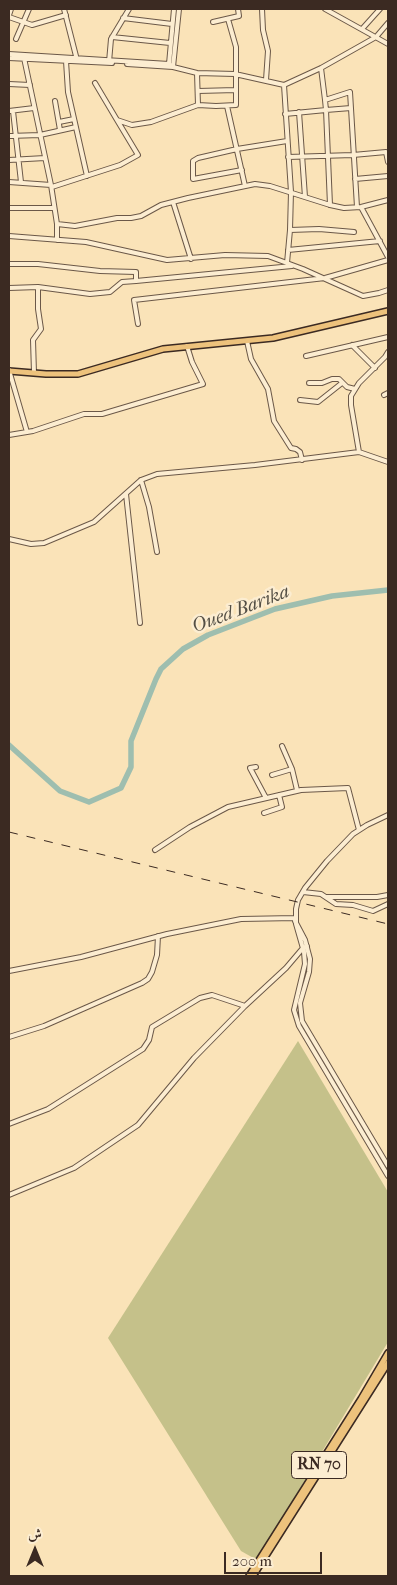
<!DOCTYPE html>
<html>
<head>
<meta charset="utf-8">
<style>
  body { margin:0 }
  #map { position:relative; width:397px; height:1585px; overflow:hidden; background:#fae3b8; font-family:"IM FELL French Canon",Amiri,serif }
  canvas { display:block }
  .frame { position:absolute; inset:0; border:10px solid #3b2a22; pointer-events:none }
  .north { position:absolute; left:10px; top:1525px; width:50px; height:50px; -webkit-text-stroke:4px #fcedd1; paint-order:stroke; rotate:0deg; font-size:14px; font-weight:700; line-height:20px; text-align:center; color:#3b2a22 }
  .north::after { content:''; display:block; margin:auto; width:18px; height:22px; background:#3b2a22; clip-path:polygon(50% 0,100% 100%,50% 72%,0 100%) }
  .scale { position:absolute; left:224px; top:1552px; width:98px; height:22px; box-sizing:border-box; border:2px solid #3b2a22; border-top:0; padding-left:6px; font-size:15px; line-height:18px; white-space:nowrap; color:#3b2a22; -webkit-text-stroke:4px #fcedd1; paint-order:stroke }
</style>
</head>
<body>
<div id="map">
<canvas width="397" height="1585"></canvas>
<div class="frame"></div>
<div class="north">ش</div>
<div class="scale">200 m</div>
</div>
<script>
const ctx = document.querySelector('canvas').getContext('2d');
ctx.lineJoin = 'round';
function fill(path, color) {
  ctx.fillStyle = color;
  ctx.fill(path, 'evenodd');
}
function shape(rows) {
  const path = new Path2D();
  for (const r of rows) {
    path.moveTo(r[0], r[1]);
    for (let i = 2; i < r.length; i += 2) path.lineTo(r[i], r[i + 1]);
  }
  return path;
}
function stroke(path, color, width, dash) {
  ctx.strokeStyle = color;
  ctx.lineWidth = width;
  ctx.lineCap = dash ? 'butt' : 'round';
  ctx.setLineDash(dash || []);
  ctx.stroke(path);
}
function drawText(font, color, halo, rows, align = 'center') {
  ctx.font = font + ' "IM FELL French Canon",serif';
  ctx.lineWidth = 5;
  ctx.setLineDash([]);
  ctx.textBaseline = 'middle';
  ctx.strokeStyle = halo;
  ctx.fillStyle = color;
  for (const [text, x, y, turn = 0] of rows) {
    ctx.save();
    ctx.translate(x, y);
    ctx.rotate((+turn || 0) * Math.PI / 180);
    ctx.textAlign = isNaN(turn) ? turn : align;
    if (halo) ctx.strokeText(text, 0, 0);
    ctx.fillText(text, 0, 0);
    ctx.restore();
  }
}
fill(shape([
  [298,1041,388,1192,388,1342,257,1560,241,1551,108,1338]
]), '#c5c18a');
stroke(shape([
  [9,745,60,791,89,802,121,788,131,767,131,741,156,679,161,669,183,649,208,635,275,609,332,596,388,590]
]), '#9ebeaf', 5.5);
const minor = shape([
  [64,9,77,60],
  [262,9,263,30,268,51,266,80],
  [325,9,388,44],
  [9,15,11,9],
  [9,17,32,25,66,15],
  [123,18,172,24],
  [213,22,239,16,238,9],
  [362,29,380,9],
  [112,37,170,43],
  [16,39,29,9],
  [9,54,169,64,173,67,197,73,235,74,284,85,321,68,376,37,388,23],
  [9,58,112,63],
  [24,58,51,185,57,224,57,240],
  [66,61,68,92,87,176],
  [109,62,111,39,129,9],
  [127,64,173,67,179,9],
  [169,64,174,9],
  [321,68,325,100],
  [197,73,198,105],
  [95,83,117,120,132,125,151,122,198,105,216,106,236,105,236,47,228,19],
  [9,84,30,85],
  [284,85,291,192,290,230],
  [198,91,236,90],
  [55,101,60,130],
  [227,106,245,186],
  [351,108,326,110,325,100,350,92,357,207],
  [9,111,34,108],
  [13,111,21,182],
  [299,112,305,197],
  [285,114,326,110,330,205],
  [59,122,74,119],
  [9,136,40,135,76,127],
  [288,157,353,155,386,152,388,162],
  [9,160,45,158],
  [242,170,193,179,193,161,198,158,237,149,287,141],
  [355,179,388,176],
  [9,182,51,185],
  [52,187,120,165,138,155,117,120],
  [173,202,191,259],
  [361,207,388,257],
  [9,208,54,208],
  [57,224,75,226,117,218,131,218,141,216,161,205,188,198,255,184,270,186,330,205,344,208,361,207,388,200],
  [9,236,86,242,167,260,225,255,268,256,303,269,363,296,379,293,388,290],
  [288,250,380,241],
  [287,263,290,230,319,229,354,232],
  [9,264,38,264,100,271,136,272,136,281,292,266],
  [9,288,38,287,90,294,110,292,122,282,136,281],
  [138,324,134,300,325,278,388,260],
  [247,341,251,359,268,389,274,421,291,448,296,449,300,452,302,460],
  [352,345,375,368],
  [388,352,385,357,359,383,351,396,351,405,359,452,388,462],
  [306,356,388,337],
  [9,370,27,432],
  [34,373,33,340,41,329,38,309,38,287],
  [309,383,322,383,332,379,339,379,347,387,355,389],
  [384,395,388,393],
  [300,400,318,402,342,383],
  [9,435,33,431,84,414,102,414,203,384,192,362,187,346],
  [141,480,149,507,157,552],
  [126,494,140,623],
  [9,539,31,544,44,543,94,522,141,480,157,474,255,465,359,452],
  [282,746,292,769,297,790],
  [256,767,250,768,266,798],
  [272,775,292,769],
  [264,813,282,807,279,795],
  [388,815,367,825,353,834,327,861,305,888,298,900,296,909,296,924,304,952,305,964,294,1010,299,1026,388,1176],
  [155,850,190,827,228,807,301,790,348,788,359,830],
  [303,892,321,894,336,904,353,905,373,911,388,904],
  [326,897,377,897,388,895],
  [295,921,305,940,310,959,309,972,300,1003,302,1021,388,1166],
  [9,971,81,957,167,934,241,919,295,918],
  [9,1037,44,1026,142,983,148,979,152,972,157,955,158,936],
  [9,1124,48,1109,143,1049,149,1040,152,1027,200,998,212,995,245,1006],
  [9,1195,74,1168,138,1125,194,1058,245,1006,286,968,303,948,307,946]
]);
const major = shape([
  [9,371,46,374,78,374,163,349,273,338,388,311],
  [249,1576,361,1399,388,1353],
  [253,1576,388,1363]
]);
stroke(minor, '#6b5848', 6);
stroke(major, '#3b2a22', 8);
stroke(minor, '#fcedd1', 4);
stroke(major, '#edc27c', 5);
stroke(shape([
  [9,832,388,924]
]), '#3b2a22', 1, [9, 9]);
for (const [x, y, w] of [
  [319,1465,55]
]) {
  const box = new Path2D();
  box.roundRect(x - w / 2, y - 13.5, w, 27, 4);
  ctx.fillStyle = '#fcedd1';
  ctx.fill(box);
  stroke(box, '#3b2a22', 1);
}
drawText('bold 16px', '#3b2a22', null, [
  ["RN 70",319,1465]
]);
drawText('italic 19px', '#544f45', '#fcedd1', [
  ["Oued Barika",241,610,-21]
]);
</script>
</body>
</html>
